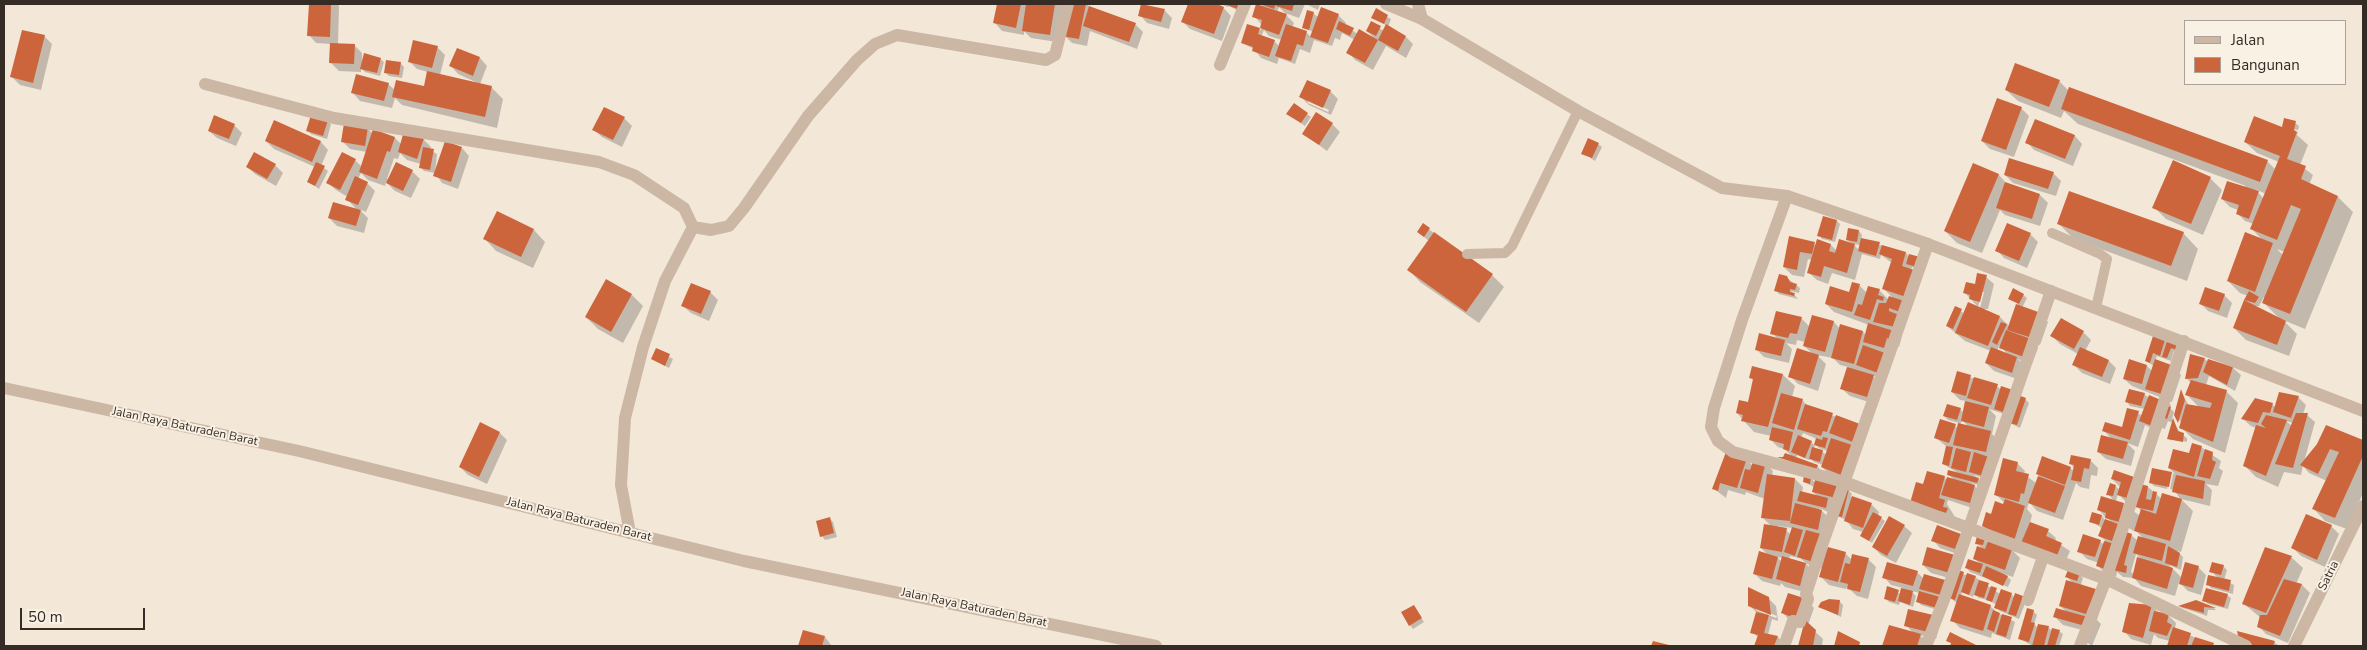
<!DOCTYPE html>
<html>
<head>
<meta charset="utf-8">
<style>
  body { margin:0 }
  #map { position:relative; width:2367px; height:650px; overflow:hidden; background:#f3e7d8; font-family:"Nunito Sans",sans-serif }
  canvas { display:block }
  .frame { position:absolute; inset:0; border:5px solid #362c26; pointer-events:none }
  .legend { position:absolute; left:2184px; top:20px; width:162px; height:65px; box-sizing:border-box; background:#faf1e5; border:1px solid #aca299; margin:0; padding:6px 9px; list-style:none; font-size:15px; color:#362c26 }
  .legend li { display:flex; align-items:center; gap:10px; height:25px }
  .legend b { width:25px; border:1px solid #aca299 }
  .scale { position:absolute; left:20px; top:608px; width:125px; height:22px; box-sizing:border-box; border:2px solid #362c26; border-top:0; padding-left:6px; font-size:15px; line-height:18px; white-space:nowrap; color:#362c26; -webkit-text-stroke:4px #faf1e5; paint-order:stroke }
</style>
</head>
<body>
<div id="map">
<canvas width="2367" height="650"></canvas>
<div class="frame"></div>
<ul class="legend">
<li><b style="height:6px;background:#cbb7a4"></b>Jalan</li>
<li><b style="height:14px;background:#cd653c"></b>Bangunan</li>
</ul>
<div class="scale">50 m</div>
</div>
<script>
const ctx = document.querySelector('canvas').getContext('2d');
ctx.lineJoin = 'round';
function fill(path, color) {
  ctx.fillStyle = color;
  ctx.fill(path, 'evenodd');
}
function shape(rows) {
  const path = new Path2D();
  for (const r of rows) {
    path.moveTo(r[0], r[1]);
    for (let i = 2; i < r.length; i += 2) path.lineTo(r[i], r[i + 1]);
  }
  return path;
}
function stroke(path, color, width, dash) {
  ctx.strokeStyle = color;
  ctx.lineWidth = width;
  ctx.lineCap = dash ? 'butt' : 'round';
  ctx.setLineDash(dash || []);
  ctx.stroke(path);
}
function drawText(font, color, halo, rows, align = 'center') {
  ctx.font = font + ' "Nunito Sans",sans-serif';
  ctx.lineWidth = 4;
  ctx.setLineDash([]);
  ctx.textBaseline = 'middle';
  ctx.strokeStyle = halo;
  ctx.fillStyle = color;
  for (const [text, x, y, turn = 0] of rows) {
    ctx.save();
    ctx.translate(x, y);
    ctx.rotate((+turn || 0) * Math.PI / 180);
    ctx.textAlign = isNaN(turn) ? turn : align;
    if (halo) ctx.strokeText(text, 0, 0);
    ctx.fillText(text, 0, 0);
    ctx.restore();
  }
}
fill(shape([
  [310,4,337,4,339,6,338,44,354,45,362,53,362,62,380,59,384,62,380,76,365,72,361,68,361,72,339,71,331,63,331,44,316,43,309,35],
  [998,4,1063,4,1057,42,1031,38,1024,31,1024,35,1002,31,995,23],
  [1070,4,1087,4,1092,9,1135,24,1143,32,1137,49,1090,31,1087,46,1072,43,1064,35],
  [1189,4,1247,4,1243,13,1229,6,1228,7,1220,4,1231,16,1222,41,1190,29,1182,21],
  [1259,4,1305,4,1299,18,1285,13,1279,7,1277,12,1286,15,1294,23,1292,28,1306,32,1311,37,1313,32,1303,27,1313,13,1319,18,1338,15,1346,23,1345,26,1358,34,1374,38,1367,31,1371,23,1384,31,1387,26,1373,17,1376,10,1391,19,1388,27,1406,37,1413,44,1406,58,1386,46,1373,70,1355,60,1348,52,1355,40,1342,33,1340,40,1335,38,1332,46,1314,40,1310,53,1300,49,1295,64,1279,58,1277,64,1261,58,1254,49,1242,43,1248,26,1261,30,1262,25,1254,16,1263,7],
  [1264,30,1269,36,1282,40,1280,47,1274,41,1261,37],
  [1306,4,1320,4,1318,10],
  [1164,10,1172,18,1169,29,1147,23,1140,15],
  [44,36,52,44,41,90,20,85,12,77],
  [437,47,445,55,440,75,480,84,458,74,451,66,457,49,480,58,487,66,480,84,491,87,503,99,497,128,402,105,395,98,392,108,360,101,353,93,388,84,395,90,425,88,428,72,417,69,409,61],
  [400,63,404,67,402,78,389,76,385,72],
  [2059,81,2069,91,2267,161,2276,170,2279,162,2257,153,2245,142,2287,130,2298,132,2297,135,2308,145,2300,165,2313,175,2309,185,2338,197,2353,212,2305,329,2283,320,2297,334,2289,356,2246,340,2234,328,2248,296,2240,293,2228,281,2263,241,2252,229,2254,224,2245,221,2237,213,2238,210,2230,207,2222,199,2246,186,2078,124,2064,111,2061,118,2018,101,2006,90],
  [2255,189,2266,194,2264,199],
  [2277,249,2285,252,2283,255],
  [2264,297,2264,303,2279,318,2253,306,2259,306],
  [1330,91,1338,99,1331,115,1309,105,1301,97],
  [1308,100,1329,110,1328,112,1308,103],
  [2021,108,2029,116,2014,157,1990,149,1982,141],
  [1307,114,1311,117,1305,126,1292,117],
  [624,118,632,126,622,147,602,137,594,130],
  [2036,120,2075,136,2082,144,2073,166,2034,150,2027,142],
  [327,121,331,124,327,139,311,134,308,131],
  [2295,123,2299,126,2298,130,2283,127],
  [1332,124,1340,132,1327,151,1304,134],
  [234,125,242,133,236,146,217,138,209,131],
  [367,128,373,134,395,138,401,144,423,139,431,147,430,150,437,154,435,173,462,148,469,156,458,189,442,183,435,173,424,171,420,167,421,164,407,160,400,153,398,159,394,158,387,179,412,171,420,179,411,198,395,191,386,182,385,186,368,180,361,173,358,179,367,183,375,191,366,212,359,209,368,218,364,233,337,226,329,218,357,210,347,199,348,197,336,190,328,183,355,160,362,167,367,152,350,149,342,141],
  [266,141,321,142,328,150,321,166,328,171,319,189,308,181,315,167,274,149],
  [1598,144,1602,147,1595,161,1583,153],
  [1974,164,1999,175,2007,184,2040,195,2048,203,2040,226,2005,215,2000,210,1982,253,1957,243,1945,231],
  [275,165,283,173,276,186,255,174,247,166],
  [2053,173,2061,181,2056,196,2013,183,2005,175],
  [2210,178,2222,190,2203,235,2166,219,2154,207],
  [1837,221,1840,224,1835,242,1822,239,1819,235],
  [2059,224,2183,233,2198,249,2187,281,2074,239],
  [1423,225,1492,275,1504,287,1479,323,1420,282,1409,270,1429,241,1418,232],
  [534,230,545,242,533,268,496,251,485,239],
  [1859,231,1862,235,1861,239,1906,253,1921,270,1912,267,1911,270,1901,340,1899,347,1894,345,1886,380,1872,375,1881,384,1875,404,1850,396,1842,389,1848,367,1840,365,1833,358,1817,355,1826,364,1818,391,1798,384,1790,376,1813,354,1804,346,1805,342,1797,340,1796,345,1786,343,1792,349,1789,363,1764,357,1756,349,1778,339,1772,333,1801,318,1810,327,1813,316,1834,322,1840,329,1863,332,1866,335,1869,325,1834,312,1826,304,1850,293,1853,284,1860,286,1867,293,1879,290,1889,300,1894,299,1884,289,1892,263,1881,255,1880,259,1862,254,1855,280,1832,273,1828,284,1817,280,1809,273,1812,260,1808,259,1804,277,1792,275,1784,267,1790,238,1817,245,1818,241,1831,245,1837,251,1852,244,1847,240],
  [1853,244,1860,245,1859,250],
  [2030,234,2038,242,2027,268,2004,258,1997,250],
  [1986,277,1994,284,1988,309,1981,309,2000,317,2009,326,2018,304,2010,298,2023,295,2027,298,2022,308,2040,314,2048,322,2040,345,2033,343,2038,348,2032,364,2018,359,2025,366,2020,380,1994,371,1986,363,1991,351,1965,341,1947,326,1956,308,1965,314,1980,308,1984,292,1982,292,1978,307,1965,293],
  [1999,346,2001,347,2008,355,1997,351],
  [1787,278,1800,288,1799,293,1791,291,1798,299,1779,294,1776,290],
  [710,292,718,300,709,321,691,313,683,306],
  [632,295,643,306,623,343,598,329,586,317],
  [2224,295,2232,303,2227,318,2208,311,2200,303],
  [2083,332,2091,340,2085,351,2109,361,2116,368,2110,384,2082,373,2074,365,2078,354,2060,344,2052,336],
  [2154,338,2165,341,2181,353,2174,351,2171,361,2157,356,2155,361,2173,367,2181,375,2172,402,2132,386,2124,379,2147,366,2152,371,2154,366,2146,361],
  [656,350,673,359,669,368,652,359],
  [2205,359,2208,362,2233,368,2241,375,2235,391,2209,376,2206,385,2226,391,2238,403,2225,453,2193,439,2181,427,2182,424,2176,415,2181,391,2189,406,2200,408,2187,395,2191,383,2187,379],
  [1753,367,1783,375,1795,386,1792,397,1802,400,1809,407,1859,425,1849,482,1830,475,1822,467,1823,465,1814,462,1810,458,1809,460,1797,455,1796,459,1817,466,1821,470,1788,462,1793,457,1784,449,1778,447,1770,439,1771,436,1754,432,1743,420,1737,413,1749,403,1754,381,1750,377],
  [1803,433,1817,439,1816,445,1822,451,1814,449,1815,446,1811,442,1801,438],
  [1819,448,1828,451,1826,455],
  [1957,373,1997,386,2001,390,2010,416,1989,409,1996,416,1992,434,1998,440,1987,479,1974,475,1982,482,1981,486,1971,483,1983,494,1978,510,1948,500,1947,504,1955,517,1919,510,1924,485,1944,477,1947,480,1954,480,1948,474,1958,473,1943,464,1947,447,1936,438,1955,426,1958,428,1959,423,1948,420,1944,416,1960,409,1964,413,1966,401,1960,400,1952,392],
  [1962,420,1969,427,1960,425],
  [2280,393,2299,398,2306,405,2303,414,2307,415,2315,422,2304,462,2318,444,2326,427,2363,441,2363,493,2347,529,2325,521,2314,509,2327,481,2309,473,2303,466,2301,475,2284,472,2278,487,2256,477,2244,465,2256,428,2251,426,2243,419,2272,404,2276,408],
  [2286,421,2293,423,2292,426],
  [2144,394,2149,398,2166,400,2171,405,2170,408,2174,412,2172,419,2180,433,2187,438,2187,442,2171,438,2171,441,2169,438,2173,423,2168,421,2165,429,2162,428,2160,433,2145,425,2138,447,2127,443,2135,451,2131,466,2106,459,2098,452,2112,439,2104,431,2122,428,2138,413,2142,416,2145,409,2130,406,2127,402],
  [2025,399,2029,403,2020,428,2010,423],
  [500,433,507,440,487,484,468,475,460,467],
  [2201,447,2221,461,2219,468,2223,471,2218,486,2206,484,2212,490,2210,506,2181,499,2193,511,2181,552,2177,551,2183,557,2181,570,2169,565,2182,578,2186,564,2199,568,2206,575,2201,595,2188,591,2179,582,2175,596,2141,586,2134,578,2123,577,2117,572,2116,577,2106,574,2098,566,2099,563,2087,559,2079,551,2100,541,2104,545,2105,540,2099,536,2102,528,2091,521,2093,513,2106,518,2099,510,2114,501,2108,494,2115,486,2120,490,2120,487,2112,479,2148,487,2162,499,2181,500,2174,490,2170,489,2173,474,2170,474,2167,489,2154,486,2150,482,2153,470,2175,474,2169,468],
  [2118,494,2126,502,2137,506,2141,511,2140,516,2124,504,2116,501],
  [2102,516,2107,518,2113,523,2105,520],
  [2127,527,2134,531,2134,529,2144,539,2138,541,2131,535,2115,546],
  [2136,554,2142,560,2134,574,2131,572],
  [1746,459,1753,466,1765,463,1773,471,1772,476,1795,479,1803,487,1802,493,1818,497,1813,492,1814,487,1804,482,1811,478,1815,483,1848,490,1852,494,1851,497,1871,504,1879,512,1878,516,1885,521,1872,543,1862,536,1863,532,1853,529,1846,520,1819,508,1830,519,1827,548,1846,554,1852,560,1868,559,1876,567,1868,599,1857,596,1847,587,1846,589,1829,585,1821,577,1823,569,1807,564,1799,557,1799,558,1790,556,1789,560,1806,564,1814,572,1808,593,1785,587,1781,583,1780,586,1762,581,1754,573,1768,555,1761,548,1772,527,1763,518,1765,499,1746,492,1745,495,1728,490,1726,498,1713,488],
  [1778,526,1793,528,1791,535,1786,530,1778,528],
  [1777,557,1783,558,1782,562],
  [2090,460,2098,468,2097,476,2091,475,2089,489,2080,487,2076,483,2063,520,2037,511,2029,502,2027,509,2032,515,2030,523,2048,531,2056,538,2055,541,2070,551,2064,565,1987,530,1983,526,2004,505,2005,503,1995,494,2017,463,2025,471,2024,474,2036,483,2039,476,2037,474,2070,468,2074,471,2074,468,2071,464],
  [829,518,833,522,837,537,825,540,822,536],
  [1904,526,1912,533,1896,563,1881,555,1873,547],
  [2331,526,2339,534,2325,567,2301,556,2293,548],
  [1937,527,1963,556,1940,548,1933,540],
  [1984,539,1988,543,2012,550,2020,558,2013,577,2004,574,2011,580,2008,587,1970,572,1967,568,1981,565,1975,559,1983,549,1976,543],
  [2291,557,2303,568,2296,584,2302,585,2310,593,2288,643,2266,634,2258,626,2261,618,2244,604],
  [1923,565,1975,577,2000,594,2011,594,2015,598,2016,595,2026,601,2019,619,2000,611,1996,608,1997,605,1988,600,1979,598,1974,594,1972,600,1990,606,1998,613,2015,622,2010,640,1992,633,1991,638,1960,628,1952,620,1957,603,1950,598,1941,611,1921,605,1918,601,1920,593,1911,591,1916,596,1913,607,1900,602,1899,605,1889,602,1885,598,1888,588,1901,594,1903,588,1891,585,1884,577,1917,572,1924,579,1956,580,1931,573],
  [1962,592,1973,597,1972,600,1961,596],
  [2223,566,2227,570,2224,580,2234,585,2233,594,2211,588,2208,584,2218,578,2211,571],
  [2079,574,2083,578,2081,584,2103,598,2097,620,2101,624,2092,646,2086,642,2090,632,2063,625,2055,617,2067,612,2060,606,2073,583,2067,577],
  [2227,595,2231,598,2228,609,2208,604,2204,600],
  [1768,598,1776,606,1778,621,1772,619,1768,635,1778,637,1785,646,1755,646,1758,637,1752,632,1757,613,1750,606],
  [1756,608,1777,616,1776,618,1756,610],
  [1806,600,1814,608,1808,625,1823,639,1822,646,1799,646,1805,626,1790,621,1783,613],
  [1839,601,1843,605,1841,617,1820,607],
  [2196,601,2214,608,2216,610,2208,610,2207,616,2180,607],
  [2152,606,2159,613,2168,615,2176,623,2175,629,2215,646,2168,646,2170,641,2158,638,2154,634,2151,645,2131,639,2124,631],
  [1414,607,1424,622,1413,629,1410,625],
  [2033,611,2037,615,2034,624,2038,628,2048,627,2052,631,2059,631,2063,634,2059,646,2033,646,2020,639],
  [1940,624,1936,639,1920,635,1928,643,1927,646,1884,646,1889,627,1913,633,1906,625],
  [803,631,825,637,832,646,799,646],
  [2274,642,2279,646,2247,646]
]), '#0003');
fill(shape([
  [309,4,331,4,330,37,307,36],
  [997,4,1021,4,1016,28,993,23],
  [1026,4,1055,4,1050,35,1022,31],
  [1069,4,1086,4,1079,39,1062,36],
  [1141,4,1165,9,1161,22,1138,16],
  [1188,4,1216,4,1224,7,1214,34,1181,22],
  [1224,4,1242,4,1240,10],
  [1256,4,1287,14,1279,35,1260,28,1262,20,1252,17],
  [1260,4,1276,4,1274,9],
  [1277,4,1294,4,1292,11,1276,6],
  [1089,6,1136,23,1129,42,1083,26],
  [1321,7,1339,14,1328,43,1310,37],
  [1376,8,1388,15,1384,24,1371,18],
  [1307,10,1314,12,1309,30,1302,28],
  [1339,21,1354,28,1350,36,1336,29],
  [1371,21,1381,26,1376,36,1366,31],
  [1247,24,1260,28,1258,34,1275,40,1269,57,1252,51,1253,47,1241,43],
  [1286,24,1307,31,1303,46,1297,44,1291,61,1275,56],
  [1386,24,1406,36,1398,51,1378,40],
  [1359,29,1378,40,1365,63,1346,53],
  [22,30,45,35,33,83,10,77],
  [413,40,438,46,432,68,408,62],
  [330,43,355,44,354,64,329,63],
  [457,48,480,57,473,76,449,66],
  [364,53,381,58,377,73,360,69],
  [386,60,401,62,399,75,384,73],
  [2015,63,2060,80,2049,107,2005,90],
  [427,71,492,86,485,117,392,97,396,80,424,86],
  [356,74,389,83,384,101,351,93],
  [1307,80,1331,90,1323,108,1299,97],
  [2069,87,2268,160,2260,182,2061,109],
  [1997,98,2022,107,2006,150,1981,141],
  [1294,103,1308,113,1301,123,1286,114],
  [604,107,625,117,613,140,592,130],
  [1316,112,1333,123,1319,145,1302,134],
  [214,115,235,124,229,139,208,131],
  [311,115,328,120,323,136,306,131],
  [2254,116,2282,127,2284,118,2296,121,2294,130,2297,132,2287,159,2306,166,2301,179,2338,196,2290,314,2262,303,2301,209,2291,205,2277,240,2250,229,2280,156,2244,142],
  [2035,119,2075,135,2065,159,2025,143],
  [274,120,321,141,312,162,265,141],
  [344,123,368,127,365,146,341,142],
  [373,129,395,137,390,152,387,151,377,179,359,172],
  [404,131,424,138,417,159,398,152],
  [1588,138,1599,143,1592,158,1581,154],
  [445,141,462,147,451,182,433,176],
  [423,147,434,149,430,170,419,168],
  [254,152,276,164,267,179,246,167],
  [342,152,356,159,340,190,326,183],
  [2009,158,2054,172,2048,189,2004,175],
  [2173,160,2211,177,2191,224,2152,208],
  [316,162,325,166,315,186,307,182],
  [396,162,413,170,403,191,386,183],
  [1973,163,1999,174,1970,242,1944,231],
  [355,176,368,182,358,205,345,200],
  [2227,181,2259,191,2249,219,2236,214,2239,205,2221,199],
  [2005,182,2040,194,2032,219,1996,208],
  [2069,191,2184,232,2171,266,2057,224],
  [333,202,361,210,356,226,328,218],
  [497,211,534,229,521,257,483,239],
  [1823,216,1837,220,1832,240,1817,236],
  [1423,223,1430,228,1424,237,1417,232],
  [2007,223,2031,233,2019,261,1995,251],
  [1848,228,1859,230,1857,242,1846,240],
  [1434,232,1493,274,1466,312,1407,270],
  [2245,232,2273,243,2255,292,2227,281],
  [1789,236,1815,242,1812,254,1800,252,1797,270,1783,267],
  [1861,238,1880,242,1876,256,1858,251],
  [1817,239,1831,244,1829,251,1835,253,1839,239,1855,244,1847,273,1824,266,1821,277,1807,273],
  [1882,245,1906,252,1902,266,1914,270,1906,297,1882,289,1892,259,1879,254],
  [1909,254,1920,257,1917,267,1906,264],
  [1977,273,1987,275,1980,302,1969,299,1970,295,1963,293,1966,282,1975,284],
  [1779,274,1787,276,1790,282,1797,284,1795,290,1790,289,1790,292,1795,293,1794,296,1774,291],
  [606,279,632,294,611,332,585,317],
  [1852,282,1860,284,1852,312,1825,304,1830,286,1849,292],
  [691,283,711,291,701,314,681,306],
  [1868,286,1880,289,1878,295,1884,297,1883,301,1877,299,1870,320,1854,315,1858,304,1862,305],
  [2205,287,2225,294,2219,311,2199,304],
  [2013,288,2024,294,2019,304,2008,299],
  [2249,291,2259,297,2255,303,2244,300,2286,321,2277,345,2233,328,2244,300],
  [1889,296,1904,301,1900,312,1889,308,1889,311,1899,315,1895,327,1873,322,1879,303,1886,303],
  [1968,302,2000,316,1988,346,1955,333],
  [2016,304,2041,313,2032,338,2007,330],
  [1955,306,1962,309,1953,329,1946,326],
  [1776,311,1802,317,1797,334,1790,333,1788,338,1770,334],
  [1812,315,1834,321,1825,352,1803,346],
  [2061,318,2084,331,2074,349,2050,336],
  [2001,322,2007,324,1997,345,1992,342],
  [1868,323,1894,331,1891,340,1887,338,1884,348,1863,342],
  [1840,324,1863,331,1854,364,1831,358],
  [2006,330,2031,339,2024,357,1999,348],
  [1759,333,1785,340,1781,356,1755,350],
  [2153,336,2165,340,2160,356,2153,353,2150,363,2145,361],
  [2167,341,2179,345,2177,350,2171,348,2167,358,2162,357],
  [1863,345,1885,353,1878,373,1856,365],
  [1991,347,2017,357,2012,373,1985,363],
  [2080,347,2109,360,2102,377,2072,365],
  [656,348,670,354,665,366,651,359],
  [1797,348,1819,355,1810,384,1788,377],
  [2190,354,2205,358,2198,378,2185,379],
  [2129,359,2147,365,2142,384,2123,379],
  [2155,359,2174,366,2165,395,2145,389],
  [2208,359,2233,367,2227,385,2203,372],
  [1752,366,1783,374,1768,427,1741,421,1743,415,1736,413,1739,400,1748,402,1753,379,1749,378],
  [1847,367,1874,375,1867,397,1840,389],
  [1957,371,1971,375,1966,396,1951,392],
  [1974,377,1998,384,1991,405,1967,398],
  [2191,380,2227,390,2213,442,2179,428,2186,404,2210,408,2212,403,2185,395],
  [2001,386,2013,390,2006,413,1994,409],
  [2129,389,2145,393,2141,406,2125,402],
  [2181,389,2185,400,2178,423,2174,415],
  [2279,392,2299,396,2291,418,2273,412],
  [1781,393,1803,399,1794,430,1772,423],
  [2018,395,2026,398,2017,425,2009,423],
  [2149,395,2161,400,2152,426,2139,421],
  [2255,398,2273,403,2270,413,2263,412,2258,423,2241,419],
  [1965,401,1989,407,1984,427,1961,421],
  [1805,404,1833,413,1827,432,1823,431,1821,436,1797,429],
  [1947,404,1961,408,1957,420,1943,416],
  [2167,406,2171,407,2167,419,2164,418],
  [2127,408,2139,411,2130,440,2102,431,2105,422,2122,427],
  [2296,413,2308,413,2293,468,2275,464],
  [1836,415,1860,424,1853,442,1829,433],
  [2266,415,2287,420,2266,476,2243,466,2256,425,2266,428,2261,424],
  [2173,418,2178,431,2184,433,2183,442,2167,439],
  [1940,419,1956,424,1949,443,1934,438],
  [480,422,500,432,479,477,459,467],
  [1958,423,1991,431,1986,452,1953,445],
  [2326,425,2363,440,2363,456,2335,518,2312,509,2339,452,2330,449,2318,474,2300,465,2317,444],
  [1772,427,1793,432,1789,451,1783,449,1784,444,1769,440],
  [1798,435,1812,441,1805,458,1791,452],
  [2101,435,2128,442,2123,459,2097,452],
  [1823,437,1828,438,1825,448,1814,445,1816,438,1822,440],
  [1831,438,1852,445,1841,475,1821,467],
  [2192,443,2202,446,2194,477,2168,468,2173,449,2189,453],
  [1946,446,1953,447,1949,466,1942,464],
  [1812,447,1823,450,1820,462,1809,459],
  [1956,448,1971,452,1966,472,1951,468],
  [2205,449,2213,452,2212,460,2216,462,2210,479,2197,476],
  [1726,452,1747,458,1737,488,1720,483,1718,491,1712,489],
  [1974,452,1989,457,1983,476,1969,472],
  [1785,453,1818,465,1816,470,1777,457,1783,457],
  [2071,455,2091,459,2089,469,2084,468,2081,482,2071,480,2074,465,2069,464],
  [2042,456,2071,467,2065,485,2036,474],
  [2003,458,2018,462,2016,471,2029,474,2024,494,2021,493,2019,502,1994,495],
  [1754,459,1766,462,1758,493,1740,488,1745,469,1750,470],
  [2152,468,2172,472,2169,487,2149,483],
  [1948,470,1979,478,1977,483,1947,475],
  [2114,470,2134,477,2127,498,2117,495,2121,482,2111,479],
  [1927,471,1945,476,1939,498,1945,500,1943,507,1948,508,1946,513,1910,503,1916,482,1923,484],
  [1767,474,1795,478,1790,521,1761,518],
  [1804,475,1811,477,1810,484,1803,482],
  [2176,475,2205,481,2203,499,2172,492],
  [1816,476,1840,482,1836,498,1812,492],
  [2038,476,2065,486,2055,513,2028,503],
  [1947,477,1975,485,1970,503,1941,495],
  [2110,483,2116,485,2113,496,2106,495],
  [2140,484,2148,486,2146,499,2151,500,2153,491,2157,492,2153,511,2135,507],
  [1844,488,1849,489,1842,517,1837,516],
  [1800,491,1828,498,1826,508,1797,501],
  [2162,493,2182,499,2170,541,2134,531,2141,509,2156,514],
  [1852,496,1872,503,1863,528,1844,521],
  [2101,496,2124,503,2119,522,2105,518,2106,513,2097,510],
  [2005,499,2025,506,2014,541,1982,526,1986,512,1991,514,1995,501,2003,504],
  [1795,503,1822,510,1818,530,1790,523],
  [1873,512,1882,517,1869,541,1860,536],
  [2092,512,2102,515,2099,525,2089,522],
  [2306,514,2332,525,2317,560,2291,548],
  [1889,516,1905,525,1887,556,1872,547],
  [830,517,834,533,820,537,816,521],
  [2105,519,2118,524,2112,541,2098,536],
  [2030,522,2049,529,2046,536,2062,543,2056,558,2021,543],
  [1764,524,1787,528,1782,552,1760,548],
  [1937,525,1961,534,1955,549,1931,541],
  [1792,527,1803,530,1795,556,1784,552],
  [1806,530,1821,534,1813,562,1797,557],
  [2123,531,2132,534,2124,565,2127,566,2126,573,2113,570],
  [2083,534,2101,540,2095,557,2077,552],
  [1977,536,1985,538,1983,545,1975,544],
  [2138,536,2166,544,2162,561,2133,553],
  [1988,541,2012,549,2005,570,1973,559,1977,546,1985,549],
  [2104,541,2115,544,2108,570,2096,566],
  [2168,546,2180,553,2177,567,2165,563],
  [1828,547,1846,552,1838,582,1819,577],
  [1927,547,1955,555,1950,573,1922,565],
  [2265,547,2292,556,2266,613,2242,604],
  [1759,551,1778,557,1772,579,1753,574],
  [1852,554,1869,558,1860,592,1847,589,1848,584,1840,582,1845,563,1850,564],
  [1782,556,1806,563,1800,586,1776,579],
  [2137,557,2173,568,2167,589,2132,578],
  [1968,559,1983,564,1980,573,1965,568],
  [1887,562,1918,571,1913,586,1882,578],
  [2185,562,2199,566,2193,588,2179,584],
  [2212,562,2224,565,2221,575,2209,572],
  [1986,566,2008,576,2003,586,1982,576],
  [1958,570,1964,572,1955,600,1949,598],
  [2068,570,2080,573,2077,581,2065,577],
  [1967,573,1976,576,1969,595,1961,592],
  [1924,574,1945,580,1941,595,1919,589],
  [2208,575,2231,580,2229,591,2206,585],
  [2284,579,2302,584,2280,636,2257,627,2260,615,2267,615],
  [1979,580,1989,583,1984,598,1974,595],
  [2066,580,2096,589,2089,615,2059,606],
  [1887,586,1899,590,1895,602,1884,599],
  [1991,586,1997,588,1992,602,1986,600],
  [1748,587,1769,597,1771,615,1748,606],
  [1901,588,1913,591,1910,605,1898,601],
  [2206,588,2228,594,2224,607,2202,601],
  [2001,589,2012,593,2006,612,1994,608],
  [1919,591,1940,597,1937,608,1916,602],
  [1788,593,1807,599,1800,620,1781,613],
  [2015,593,2023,596,2016,616,2008,614],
  [1959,594,1991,605,1983,631,1950,621],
  [1829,599,1840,600,1838,615,1818,607,1821,602],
  [2196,600,2216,608,2215,608,2204,607,2204,613,2178,606],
  [2129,603,2152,605,2143,638,2122,632],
  [1414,605,1422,618,1409,626,1401,612],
  [2027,608,2034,610,2031,622,2035,623,2029,642,2018,639],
  [2056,608,2088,617,2085,626,2053,617],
  [1908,609,1933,615,1928,632,1904,626],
  [1993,610,2000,613,1994,632,1987,629],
  [2154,611,2169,614,2167,622,2172,625,2167,636,2149,631],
  [1756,612,1769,615,1764,633,1778,636,1774,646,1754,646,1758,635,1750,633],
  [2002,614,2012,617,2006,637,1996,634],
  [1805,620,1816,630,1813,646,1798,646],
  [2038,624,2049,626,2044,646,2032,646],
  [1889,625,1921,634,1917,646,1882,646],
  [2173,627,2191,633,2187,646,2167,646],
  [2052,628,2060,630,2055,646,2047,646],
  [803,630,825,636,822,646,798,646],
  [1838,631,1860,642,1859,646,1834,646],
  [2237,631,2275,641,2273,646,2252,646,2239,640],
  [1950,632,1978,646,1950,646,1951,643,1946,641],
  [2195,637,2214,643,2213,646,2191,646],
  [1653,641,1673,646,1651,646]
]), '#cd653c');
stroke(shape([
  [2052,233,2100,254,2107,259,2096,308],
  [1467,254,1505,253,1512,246,1578,111]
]), '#cbb7a4', 10);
stroke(shape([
  [1386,4,1422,19],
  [1220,65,1245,4],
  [205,84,334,118,599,162,634,175,684,208,693,227],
  [1787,196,1742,320,1714,408,1711,427,1718,441,1733,452,1844,482,2106,579,2246,646],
  [693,227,711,230,729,226,744,208,808,116,857,60,875,44,897,35,1046,60,1055,55,1068,4],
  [630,533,621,485,625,418,643,347,665,281,693,227],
  [2028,600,2043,557],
  [1784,646,1793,621,1800,622,1808,599,1806,594,1820,551,1928,244],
  [1926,646,1945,597,2051,291],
  [2080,646,2106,579,2184,341],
  [2294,646,2363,506]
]), '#cbb7a4', 12);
stroke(shape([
  [1418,4,1422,19,1578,111,1722,188,1787,196,1928,244,2363,411],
  [4,388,299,451,744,561,1156,646]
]), '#cbb7a4', 12);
drawText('12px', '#362c26', '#faf1e5', [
  ["Jalan Raya Baturaden Barat",185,427,12],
  ["Jalan Raya Baturaden Barat",579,520,14],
  ["Satria",2329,576,-64],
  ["Jalan Raya Baturaden Barat",974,608,12]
]);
</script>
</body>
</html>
